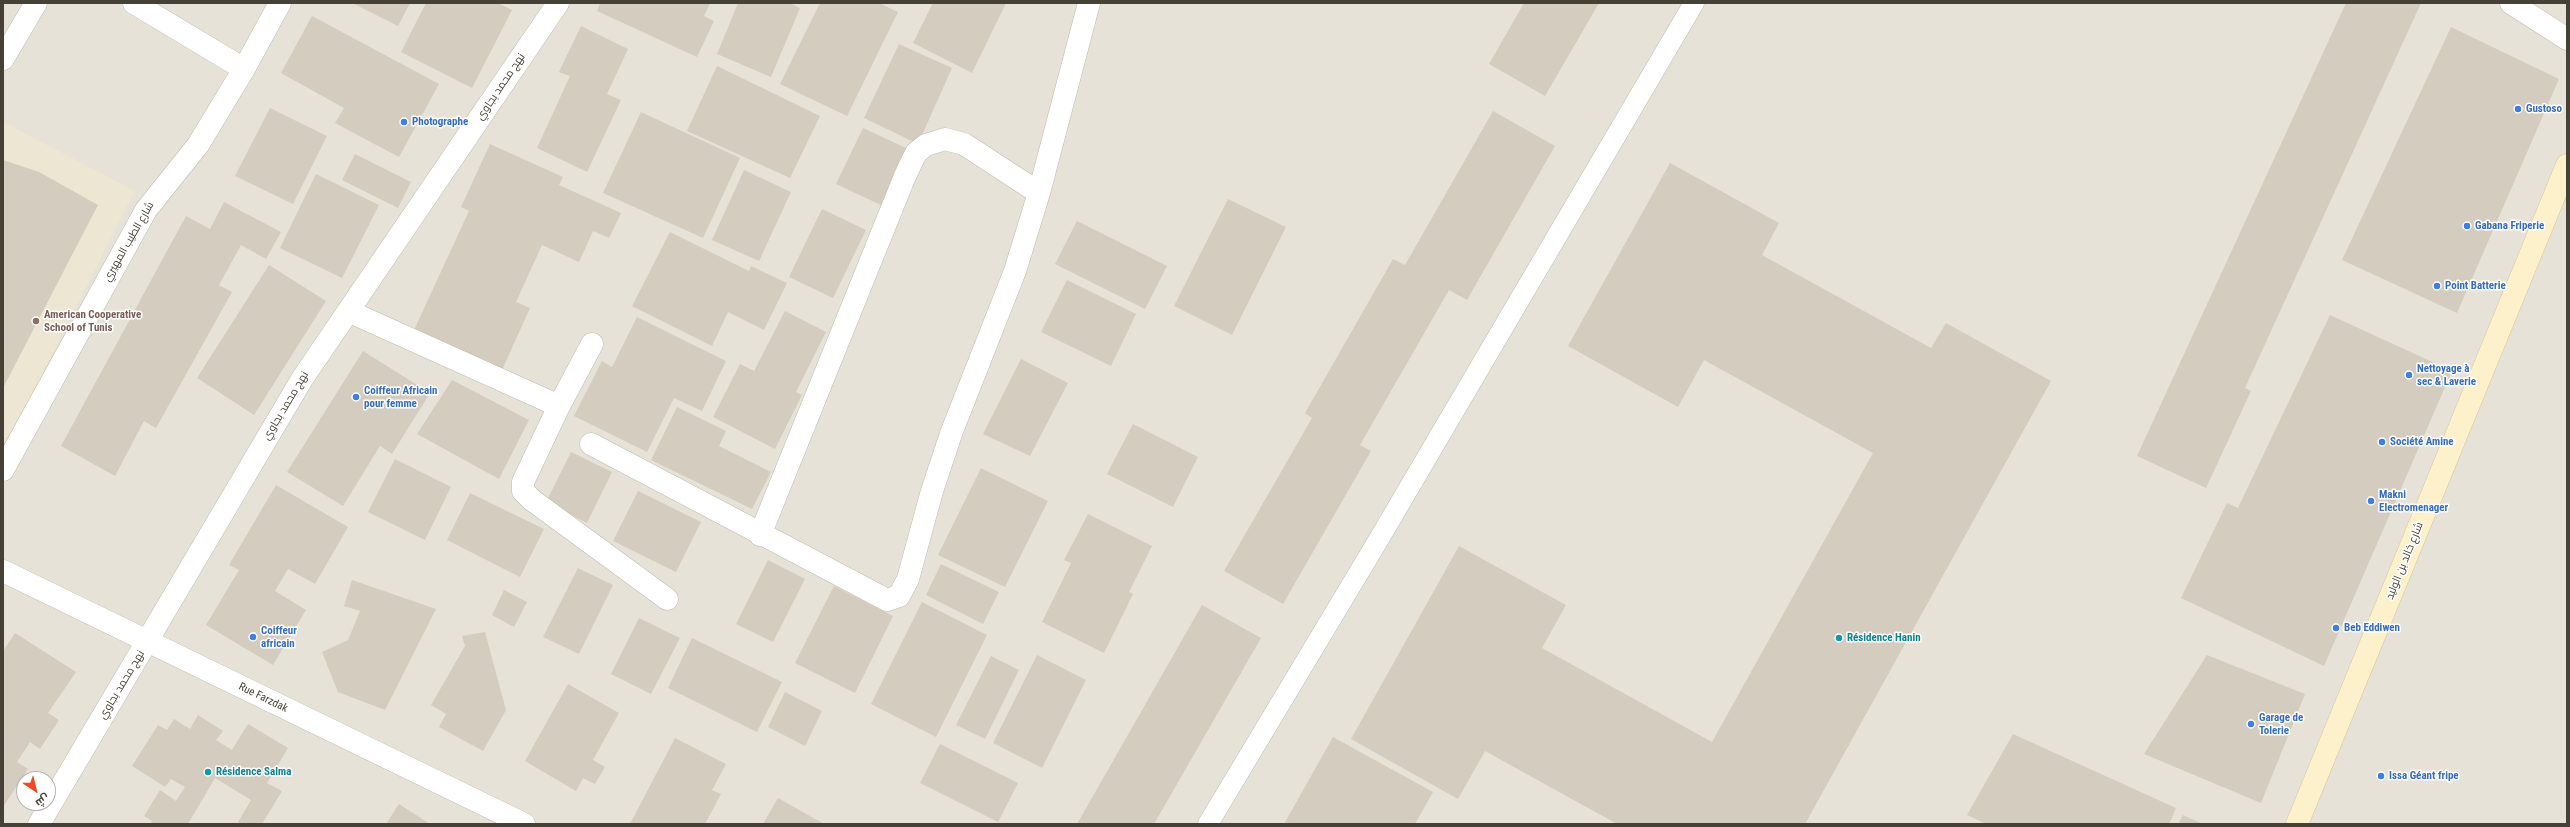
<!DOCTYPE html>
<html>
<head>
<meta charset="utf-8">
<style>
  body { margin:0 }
  #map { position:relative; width:2570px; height:827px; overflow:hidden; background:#f3f0e8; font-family:"Roboto Condensed",Cairo,sans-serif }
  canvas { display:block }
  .frame { position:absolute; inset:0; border:4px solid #464137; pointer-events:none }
  .north { position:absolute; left:16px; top:771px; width:40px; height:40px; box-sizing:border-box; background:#fff; border:1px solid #b5b3af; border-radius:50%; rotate:145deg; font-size:11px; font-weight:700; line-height:16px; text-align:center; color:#464137 }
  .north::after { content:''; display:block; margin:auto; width:14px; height:18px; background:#ee4a24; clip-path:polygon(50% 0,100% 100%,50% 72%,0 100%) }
</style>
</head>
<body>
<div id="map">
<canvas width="2570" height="827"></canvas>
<div class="frame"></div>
<div class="north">ش</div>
</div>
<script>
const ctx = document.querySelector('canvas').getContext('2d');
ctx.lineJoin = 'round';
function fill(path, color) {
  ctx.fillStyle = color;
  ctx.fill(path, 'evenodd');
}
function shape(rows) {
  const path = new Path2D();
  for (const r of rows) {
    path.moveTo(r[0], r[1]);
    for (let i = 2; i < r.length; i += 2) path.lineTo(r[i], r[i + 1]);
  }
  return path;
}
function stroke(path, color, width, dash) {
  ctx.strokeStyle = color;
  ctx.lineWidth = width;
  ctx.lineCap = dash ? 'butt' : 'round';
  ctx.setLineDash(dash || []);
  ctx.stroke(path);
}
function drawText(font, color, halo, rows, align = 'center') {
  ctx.font = font + ' "Roboto Condensed",Cairo,sans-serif';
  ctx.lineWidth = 3;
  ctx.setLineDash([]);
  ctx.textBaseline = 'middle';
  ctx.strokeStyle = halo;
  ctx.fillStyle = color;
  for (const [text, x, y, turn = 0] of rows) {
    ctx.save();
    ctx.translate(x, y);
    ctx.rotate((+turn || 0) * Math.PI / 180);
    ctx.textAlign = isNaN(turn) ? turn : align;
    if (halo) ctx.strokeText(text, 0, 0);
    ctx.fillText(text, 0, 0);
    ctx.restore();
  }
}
fill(shape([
  [3,3,2567,3,2567,824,3,824],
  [24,779,48,779,48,803,24,803]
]), '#e7e2d7');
fill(shape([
  [3,122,135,191,3,451]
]), '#ece6d3');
fill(shape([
  [352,3,410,3,398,26],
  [426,3,498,3,512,10,472,88,401,52],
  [600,3,710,3,704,16,714,21,697,57,597,11],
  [738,3,789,3,800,8,771,77,717,54],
  [820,3,879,3,898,12,847,116,780,84],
  [933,3,1006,3,972,73,913,43],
  [1524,3,1599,3,1545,96,1489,64],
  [2346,3,2421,3,2245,388,2251,391,2206,488,2137,456],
  [312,16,439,84,399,157,335,123,344,108,281,73],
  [581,26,628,49,607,94,621,100,587,172,537,148,570,76,559,72],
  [2451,27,2559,79,2457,313,2342,260],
  [899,44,952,68,918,144,864,118],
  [717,66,820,116,790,178,687,131],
  [270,108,327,136,293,204,235,176],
  [1493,111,1555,146,1467,300,1449,290,1360,445,1371,451,1283,604,1224,571,1312,418,1305,413,1393,259,1405,265],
  [641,112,740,158,703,238,603,193],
  [863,128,908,149,881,205,836,184],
  [490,144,563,177,559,185,621,213,609,238,593,231,579,262,542,245,516,302,530,308,502,370,414,330,469,211,461,207],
  [355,154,411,182,398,208,342,180],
  [3,160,39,172,98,205,3,388],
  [1670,163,1779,223,1762,255,1931,348,1946,323,2051,381,1805,824,1617,824,1485,751,1458,799,1351,739,1459,546,1566,605,1542,648,1712,742,1873,453,1704,360,1678,407,1568,346],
  [744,170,791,192,759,261,712,240],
  [316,174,379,205,342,278,280,248],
  [1228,199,1286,227,1232,335,1174,306],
  [224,202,281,232,266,259,241,245,219,285,232,292,156,428,144,421,115,476,61,446,186,216,210,229],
  [822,209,866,230,833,298,789,277],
  [1077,221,1167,266,1145,309,1055,264],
  [670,232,749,271,751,266,787,283,764,330,728,312,712,346,632,306],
  [269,265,326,301,254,415,197,378],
  [1067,280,1136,314,1111,366,1041,332],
  [785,311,826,332,796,392,802,395,775,449,713,417,740,364,754,371],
  [2330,315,2452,371,2324,666,2181,598,2227,503,2238,508],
  [637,317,726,361,702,411,674,398,647,452,574,416,602,361,612,367],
  [363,351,430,393,392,454,380,446,343,506,287,472],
  [1021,359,1068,383,1030,456,983,434],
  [452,380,529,420,499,479,417,434],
  [677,407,726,431,719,446,771,472,752,509,651,460],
  [1133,424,1198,457,1173,507,1107,474],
  [571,452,612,472,587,523,546,502],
  [395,459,451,487,425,540,368,512],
  [981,468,1048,501,1005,587,938,555],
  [276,485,348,527,315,584,288,569,275,591,306,610,273,665,206,625,239,570,229,565],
  [638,491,701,522,676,572,613,541],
  [470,493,544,529,520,577,447,540],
  [1088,514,1152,546,1129,592,1133,594,1104,653,1042,622,1071,563,1064,560],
  [768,560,805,579,773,642,736,624],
  [941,564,999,592,983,624,926,595],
  [578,568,613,585,579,654,543,637],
  [352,580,436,609,385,710,338,692,322,652,348,640,360,611,344,606],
  [834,586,893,616,855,693,795,663],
  [504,590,527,602,514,627,492,615],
  [922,602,987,635,936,737,871,704],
  [1202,605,1261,638,1154,824,1077,824],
  [639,618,680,638,651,694,611,674],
  [485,632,506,710,483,751,439,727,446,714,431,705,465,646,462,636],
  [15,633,76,672,48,713,59,720,40,749,30,742,17,762,28,769,3,807,3,651],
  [692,638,782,682,757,732,668,688],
  [1037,655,1086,680,1042,768,993,743],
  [2207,655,2305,694,2261,803,2144,754],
  [991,656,1019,670,985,739,956,725],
  [568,684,619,713,593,760,605,767,595,784,583,778,576,791,525,761],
  [785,692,822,711,805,746,768,727],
  [198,715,223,731,216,740,232,750,248,724,288,748,267,783,282,791,262,824,241,824,238,822,251,800,215,778,188,824,150,824,152,821,144,816,160,790,176,801,185,787,171,779,165,787,132,766,158,725,167,730,174,719,190,729],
  [2013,734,2176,808,2169,824,1986,824,1967,815],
  [1333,737,1433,792,1415,824,1284,824],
  [675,738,726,764,712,790,721,794,705,824,630,824],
  [940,744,1018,783,998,822,920,783],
  [778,798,824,824,763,824],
  [399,804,430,824,386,824],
  [2183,815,2203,824,2178,824]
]), '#d4ccbe');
const lane = shape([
  [1208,824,1376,544,1694,3]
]);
const street = shape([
  [134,3,244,69],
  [2511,3,2567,39],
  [3,59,36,3],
  [348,311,559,406,523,482,523,491,532,500,667,599],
  [559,406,592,344],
  [591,444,887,600,899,596,908,579,932,491,952,431,1015,271,1039,193,1089,3],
  [3,470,146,210,198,145,244,69,280,3],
  [760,535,905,176,916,153,926,145,945,139,964,144,1039,193],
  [3,571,524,824],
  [39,824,302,379,558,3]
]);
const secondary = shape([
  [2297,824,2567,165]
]);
stroke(lane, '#c1bbae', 21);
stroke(street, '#c1bbae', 23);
stroke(secondary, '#d1c59a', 23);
stroke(lane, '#fff', 20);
stroke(street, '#fff', 22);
stroke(secondary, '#fcf1ca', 22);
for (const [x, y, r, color] of [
  [2518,109,4,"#3f7fe0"],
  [404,122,4,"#3f7fe0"],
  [2467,226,4,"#3f7fe0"],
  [2437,286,4,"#3f7fe0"],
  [36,321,4,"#8d6e63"],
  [2409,375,4,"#3f7fe0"],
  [356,397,4,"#3f7fe0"],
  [2382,442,4,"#3f7fe0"],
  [2371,501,4,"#3f7fe0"],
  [2336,628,4,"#3f7fe0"],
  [253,637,4,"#3f7fe0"],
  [1839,638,4,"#0f9aa8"],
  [2251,724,4,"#3f7fe0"],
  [208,772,4,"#0f9aa8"],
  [2381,776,4,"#3f7fe0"]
]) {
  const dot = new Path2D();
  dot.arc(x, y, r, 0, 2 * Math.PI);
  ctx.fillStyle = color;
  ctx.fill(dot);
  stroke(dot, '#fff', 1.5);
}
drawText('11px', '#464137', '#fff', [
  ["نهج محمد بجاوي",501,87,-56],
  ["شارع الطيب المهيري",129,242,-60],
  ["نهج محمد بجاوي",286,406,-59],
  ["شارع خالد بن الوليد",2405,561,-68],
  ["نهج محمد بجاوي",122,685,-59],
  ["Rue Farzdak",263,698,26]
]);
drawText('bold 11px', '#366cbe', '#fff', [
  ["Gustoso",2526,109],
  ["Photographe",412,122],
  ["Gabana Friperie",2475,226],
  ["Point Batterie",2445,286],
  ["Nettoyage à",2417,369],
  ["sec & Laverie",2417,382],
  ["Coiffeur Africain",364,391],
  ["pour femme",364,404],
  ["Société Amine",2390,442],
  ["Makni",2379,495],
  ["Electromenager",2379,508],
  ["Beb Eddiwen",2344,628],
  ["Coiffeur",261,631],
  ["africain",261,644],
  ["Garage de",2259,718],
  ["Tolerie",2259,731],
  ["Issa Géant fripe",2389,776]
], 'left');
drawText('bold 11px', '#785e54', '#fff', [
  ["American Cooperative",44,315],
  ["School of Tunis",44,328]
], 'left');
drawText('bold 11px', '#0d838f', '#fff', [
  ["Résidence Hanin",1847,638],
  ["Résidence Salma",216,772]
], 'left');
</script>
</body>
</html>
